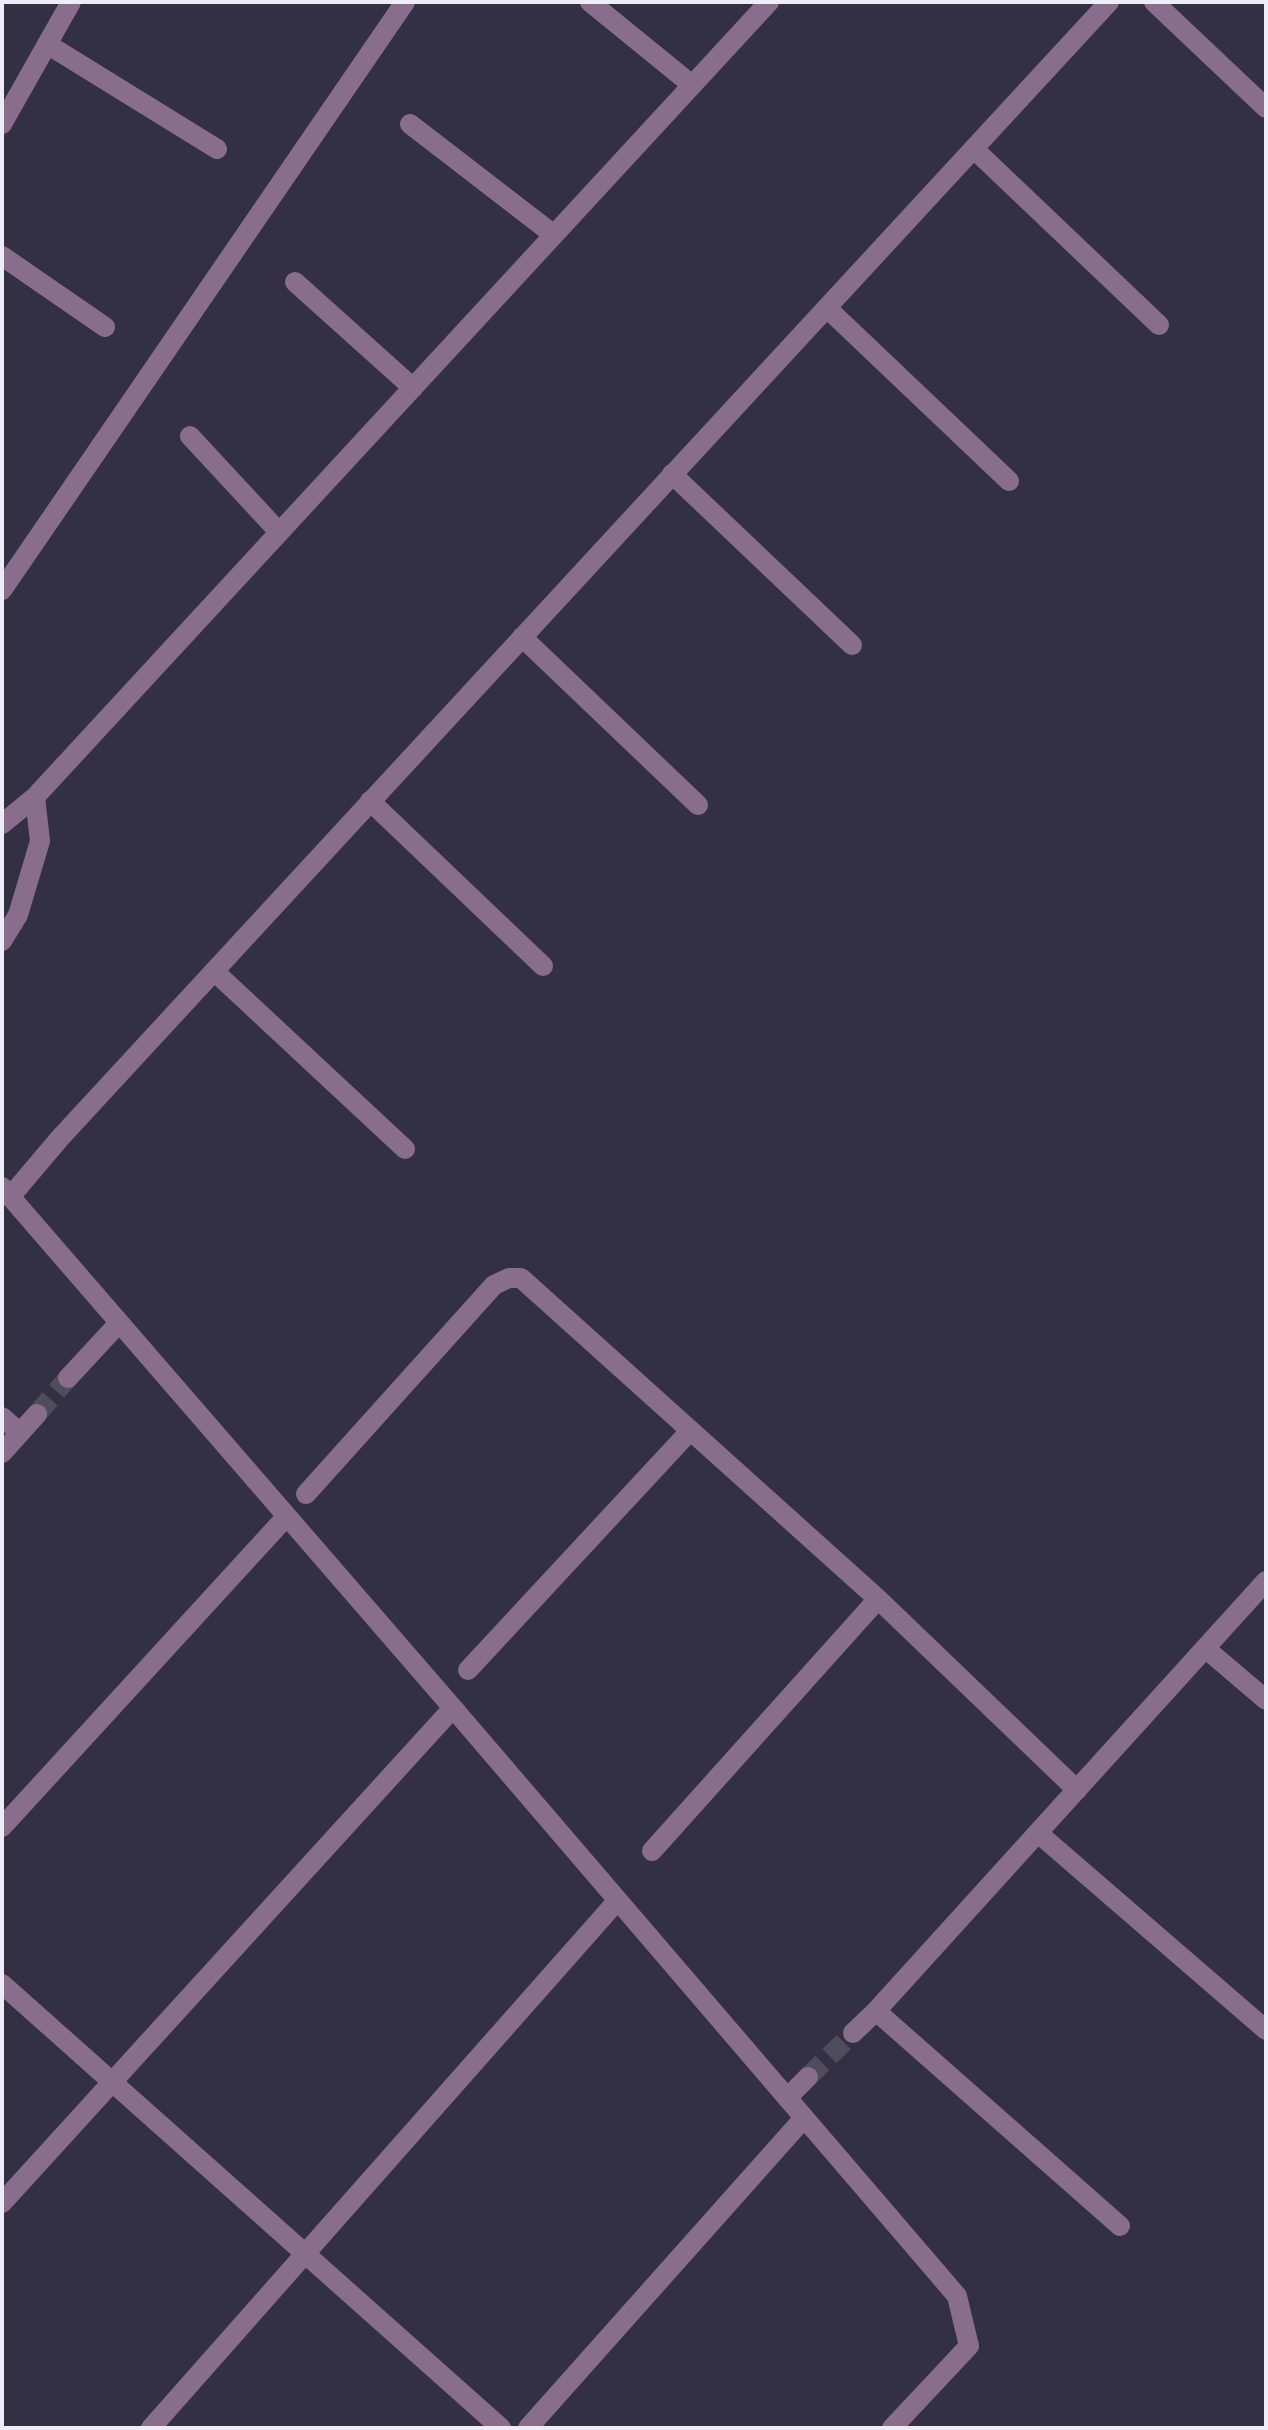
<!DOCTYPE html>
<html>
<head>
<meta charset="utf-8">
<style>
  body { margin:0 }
  #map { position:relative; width:1268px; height:2430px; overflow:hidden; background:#333043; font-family:Rubik,sans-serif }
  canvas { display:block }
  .frame { position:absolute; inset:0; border:4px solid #edecf8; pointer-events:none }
</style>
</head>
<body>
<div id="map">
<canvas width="1268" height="2430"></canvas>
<div class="frame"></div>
</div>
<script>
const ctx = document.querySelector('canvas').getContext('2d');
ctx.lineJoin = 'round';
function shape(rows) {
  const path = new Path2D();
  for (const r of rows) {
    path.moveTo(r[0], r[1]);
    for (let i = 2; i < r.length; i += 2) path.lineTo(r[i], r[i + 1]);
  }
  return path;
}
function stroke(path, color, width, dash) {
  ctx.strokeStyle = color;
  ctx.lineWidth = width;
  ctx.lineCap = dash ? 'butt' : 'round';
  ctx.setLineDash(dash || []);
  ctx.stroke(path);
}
stroke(shape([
  [37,1414,68,1378],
  [808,2077,853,2033]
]), '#4f4c5e', 20, [20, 10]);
stroke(shape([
  [590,2,692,85],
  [1154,2,1266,108],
  [47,44,217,149],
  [2,124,71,2],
  [410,124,554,235],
  [974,149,1159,325],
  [2,256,105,327],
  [295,282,413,388],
  [827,308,1009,481],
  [190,436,279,532],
  [672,474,852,645],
  [2,590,405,2],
  [522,637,698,805],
  [370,801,543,966],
  [2,824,35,797,769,2],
  [2,941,18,915,40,841,35,797],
  [214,971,405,1149],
  [2,1187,453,1708,957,2296,969,2346,892,2428],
  [10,1197,60,1138,1109,2],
  [68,1378,119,1323],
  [2,1417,20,1433],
  [2,1453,37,1414],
  [306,1494,494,1285,509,1278,521,1278,878,1599,1077,1790],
  [1205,1648,1266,1700],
  [468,1670,690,1431],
  [2,1827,286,1517],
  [1038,1833,1266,2030],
  [652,1851,878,1599],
  [2,1984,501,2428],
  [876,2011,1120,2226],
  [853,2033,876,2011,1266,1581],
  [787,2098,808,2077],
  [2,2203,453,1708],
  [151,2428,617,1901],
  [528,2428,804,2118]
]), '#896e8b', 20);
</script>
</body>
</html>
